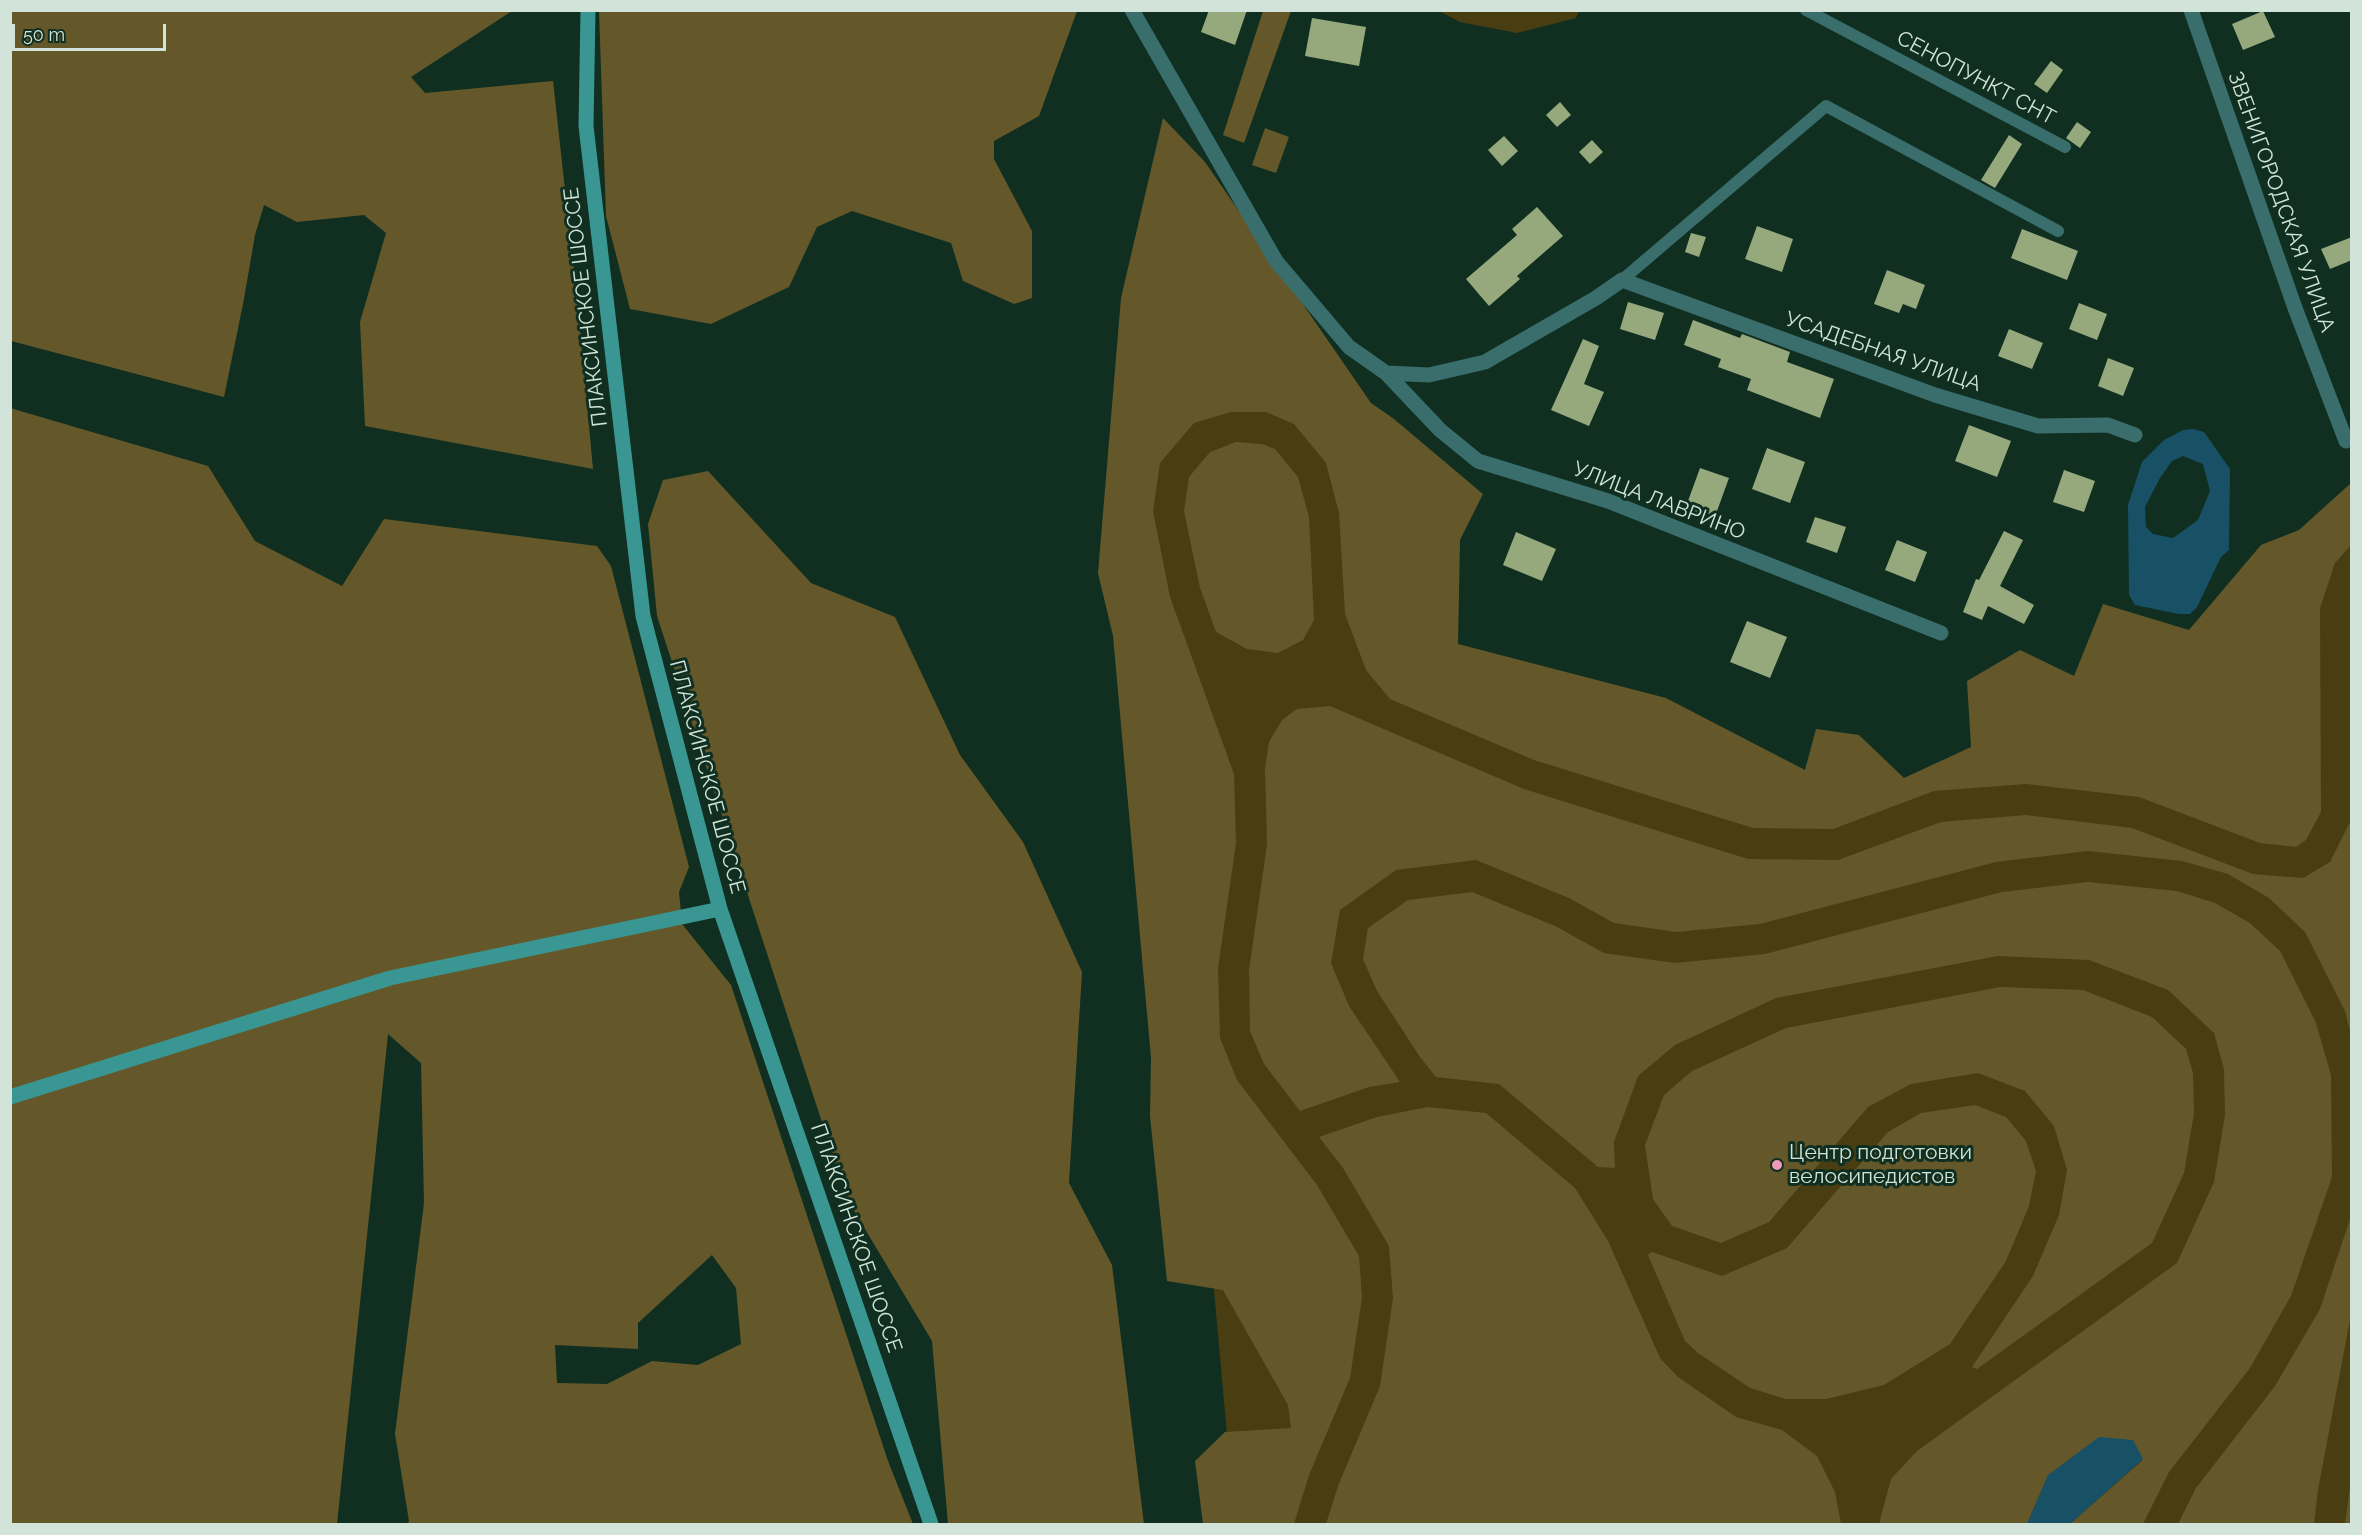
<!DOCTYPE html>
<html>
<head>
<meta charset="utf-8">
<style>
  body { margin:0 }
  #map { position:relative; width:2362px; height:1535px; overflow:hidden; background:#102f20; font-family:Raleway,sans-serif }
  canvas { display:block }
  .frame { position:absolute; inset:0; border:12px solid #d2e4d9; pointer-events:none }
  .scale { position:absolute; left:12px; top:24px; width:154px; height:27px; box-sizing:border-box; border:3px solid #d2e4d9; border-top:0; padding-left:8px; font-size:18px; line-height:21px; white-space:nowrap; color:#d2e4d9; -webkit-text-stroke:4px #102f20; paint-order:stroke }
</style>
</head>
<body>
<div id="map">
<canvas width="2362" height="1535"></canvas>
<div class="frame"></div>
<div class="scale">50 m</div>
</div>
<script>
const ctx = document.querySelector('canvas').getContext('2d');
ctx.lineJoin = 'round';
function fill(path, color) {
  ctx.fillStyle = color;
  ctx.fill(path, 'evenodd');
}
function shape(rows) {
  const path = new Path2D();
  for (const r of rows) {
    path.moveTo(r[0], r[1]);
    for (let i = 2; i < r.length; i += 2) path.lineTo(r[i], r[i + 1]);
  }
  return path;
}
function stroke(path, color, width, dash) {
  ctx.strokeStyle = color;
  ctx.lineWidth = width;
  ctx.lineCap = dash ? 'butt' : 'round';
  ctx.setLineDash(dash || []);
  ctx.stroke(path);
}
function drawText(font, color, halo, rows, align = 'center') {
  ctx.font = font + ' Raleway,sans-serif';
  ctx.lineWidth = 6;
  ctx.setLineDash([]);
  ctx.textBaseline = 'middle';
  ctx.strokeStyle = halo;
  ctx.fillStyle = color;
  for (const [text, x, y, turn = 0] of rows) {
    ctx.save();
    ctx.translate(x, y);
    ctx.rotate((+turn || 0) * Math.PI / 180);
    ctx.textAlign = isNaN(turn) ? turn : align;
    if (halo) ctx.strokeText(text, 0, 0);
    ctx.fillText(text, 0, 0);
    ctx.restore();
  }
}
fill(shape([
  [1439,11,1579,11,1576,18,1517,33,1460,22],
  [1300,395,1410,504,1406,670,1791,806,1986,761,2351,524,2351,1524,1235,1524,1136,422]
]), '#493e11');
fill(shape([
  [10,11,512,11,411,77,425,93,553,81,578,307,593,469,365,426,360,322,386,233,364,215,297,222,264,205,255,235,244,299,224,397,11,341],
  [599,11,1077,11,1039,116,994,141,994,159,1032,231,1032,298,1014,304,963,281,951,243,852,211,817,227,789,287,711,324,630,309,606,216],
  [1263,11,1291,11,1244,143,1223,135],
  [1163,118,1205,162,1371,403,1394,419,1483,494,1460,540,1458,644,1666,698,1805,770,1816,729,1859,735,1904,778,1971,747,1967,681,2020,650,2074,676,2103,604,2189,630,2261,545,2299,530,2351,483,2351,545,2335,563,2320,608,2321,812,2306,840,2296,847,2260,843,2139,797,2026,784,1934,791,1833,829,1753,828,1534,760,1390,699,1366,670,1345,614,1339,513,1326,463,1294,424,1266,412,1231,412,1194,423,1160,463,1153,511,1170,597,1234,774,1236,843,1218,968,1220,1038,1237,1080,1317,1185,1359,1256,1362,1297,1350,1378,1309,1475,1294,1524,1203,1524,1195,1461,1225,1432,1291,1428,1288,1405,1223,1290,1167,1281,1150,1116,1151,1058,1113,636,1098,573,1121,298],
  [1265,128,1289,137,1276,173,1252,165],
  [10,408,208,466,255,541,342,586,384,519,597,546,611,566,689,867,679,892,682,924,731,985,888,1461,913,1524,407,1524,409,1521,395,1434,424,1203,421,1063,388,1034,337,1524,11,1524],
  [712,1255,736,1288,741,1344,698,1365,652,1361,607,1384,557,1383,555,1345,638,1349,638,1323],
  [1236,442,1262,444,1275,449,1298,477,1309,517,1314,620,1303,640,1278,653,1247,649,1216,632,1200,588,1184,511,1189,477,1210,452],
  [708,471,811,583,895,617,960,755,1023,842,1082,972,1069,1183,1112,1265,1144,1524,948,1524,932,1341,847,1199,657,616,648,524,663,480],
  [1330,706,1524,789,1748,859,1838,860,1941,822,2026,815,2132,828,2253,874,2303,878,2330,862,2351,820,2351,1035,2345,1011,2305,932,2269,898,2228,874,2182,861,2088,851,1996,862,1760,924,1676,932,1614,923,1569,898,1476,860,1396,870,1340,910,1331,963,1349,1006,1400,1082,1369,1087,1300,1111,1264,1064,1250,1031,1249,970,1267,845,1265,768,1269,742,1282,720,1297,709],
  [2088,882,2177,891,2215,903,2250,923,2280,951,2316,1023,2331,1075,2332,1177,2291,1296,2250,1368,2169,1472,2143,1524,2070,1524,2143,1460,2048,1475,2027,1524,1879,1524,1891,1479,1917,1451,2177,1263,2214,1182,2225,1115,2224,1069,2214,1033,2168,990,2089,960,1998,956,1776,998,1675,1045,1638,1076,1614,1142,1615,1168,1598,1167,1499,1084,1436,1077,1420,1057,1377,991,1363,959,1368,928,1408,900,1472,892,1555,926,1604,953,1675,963,1765,954,2002,892],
  [2000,987,2083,990,2152,1017,2186,1049,2193,1073,2194,1113,2184,1173,2152,1243,1977,1369,1972,1367,2033,1276,2059,1215,2067,1170,2054,1126,2025,1091,1978,1073,1911,1084,1868,1107,1769,1222,1721,1243,1672,1226,1653,1199,1645,1145,1664,1095,1692,1071,1786,1028],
  [1975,1105,2006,1117,2026,1141,2036,1171,2029,1206,2006,1261,1950,1344,1884,1385,1826,1399,1786,1399,1750,1388,1698,1353,1685,1341,1648,1255,1652,1252,1722,1276,1787,1248,1888,1132,1921,1113],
  [1428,1107,1486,1113,1575,1188,1608,1241,1660,1358,1678,1377,1736,1417,1782,1430,1817,1456,1835,1492,1841,1524,1326,1524,1338,1486,1380,1386,1393,1298,1389,1246,1343,1168,1319,1137,1377,1117],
  [2351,1216,2351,1314,2318,1490,2314,1524,2178,1524,2196,1488,2275,1386,2320,1309],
  [2351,1480,2351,1524,2345,1524,2349,1495]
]), '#64582a');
fill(shape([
  [2193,429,2204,432,2230,469,2229,550,2221,557,2197,607,2190,614,2179,614,2135,605,2129,595,2128,505,2142,462,2164,440,2183,430],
  [2183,456,2203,464,2210,491,2198,520,2173,538,2153,534,2146,527,2145,507,2160,478,2172,461],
  [2099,1437,2133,1440,2143,1459,2070,1524,2027,1524,2048,1475]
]), '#185165');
fill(shape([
  [1209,10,1247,10,1235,45,1201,32],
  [2263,11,2275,37,2243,50,2232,24],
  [1312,18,1366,27,1359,66,1305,56],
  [2051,61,2063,70,2047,93,2034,84],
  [1560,102,1571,115,1557,127,1546,115],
  [2077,122,2091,132,2080,148,2066,138],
  [2009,135,2022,144,1995,188,1981,180],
  [1504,136,1518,151,1502,166,1488,150],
  [1592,140,1603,152,1590,164,1579,152],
  [1537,207,1563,236,1517,276,1520,279,1489,306,1466,279,1517,235,1512,229],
  [1757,226,1793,239,1782,272,1745,259],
  [2022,229,2078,251,2067,280,2011,258],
  [1691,233,1706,237,1699,257,1685,252],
  [2352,237,2352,260,2330,269,2321,249],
  [1887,270,1925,285,1916,309,1903,304,1899,313,1874,304],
  [1628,302,1664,313,1655,340,1620,329],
  [2079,303,2107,314,2097,340,2069,329],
  [1693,320,1740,338,1742,334,1790,352,1787,362,1834,379,1820,418,1747,390,1751,379,1718,367,1721,359,1684,345],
  [2009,329,2043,343,2032,369,1998,356],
  [1583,339,1599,346,1584,384,1604,392,1589,426,1551,410],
  [2108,358,2134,368,2123,396,2098,386],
  [1969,425,2011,441,1997,477,1955,461],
  [1767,448,1805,462,1790,503,1752,489],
  [1700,468,1729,478,1713,522,1684,512],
  [2064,470,2095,481,2084,512,2053,502],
  [1815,517,1846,527,1837,553,1806,542],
  [2004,531,2023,540,2000,586,2034,605,2024,624,1988,606,1982,620,1963,612,1976,579,1979,580],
  [1516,532,1556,549,1542,581,1503,565],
  [1897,540,1927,552,1915,582,1885,570],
  [1747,621,1787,637,1770,678,1730,662]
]), '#95a97d');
stroke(shape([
  [1806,10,2065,147],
  [1622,280,1826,106,2058,231]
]), '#396e6c', 12);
stroke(shape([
  [1132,10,1276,261,1349,347,1386,373,1429,375,1485,362,1596,298,1622,280,1935,395,2038,426,2108,425,2135,435],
  [2191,10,2295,308,2346,441],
  [1386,373,1440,430,1478,461,1608,501,1941,633]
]), '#396e6c', 15);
stroke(shape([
  [588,10,586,126,643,616,720,909,931,1524],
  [10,1097,390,978,720,909]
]), '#3a9693', 15);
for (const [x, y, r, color] of [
  [1777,1165,6,"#ef9ab8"]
]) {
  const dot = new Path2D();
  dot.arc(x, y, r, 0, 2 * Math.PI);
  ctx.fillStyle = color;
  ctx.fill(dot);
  stroke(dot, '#102f20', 2);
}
drawText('21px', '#d2e4d9', '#102f20', [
  ["СЕНОПУНКТ СНТ",1976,78,28],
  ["ЗВЕНИГОРОДСКАЯ УЛИЦА",2281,202,70],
  ["ПЛАКСИНСКОЕ ШОССЕ",586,307,-97],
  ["УСАДЕБНАЯ УЛИЦА",1883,352,19],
  ["УЛИЦА ЛАВРИНО",1659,501,21],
  ["ПЛАКСИНСКОЕ ШОССЕ",707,777,75],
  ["ПЛАКСИНСКОЕ ШОССЕ",856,1238,71]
]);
drawText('21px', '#d2e4d9', '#102f20', [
  ["Центр подготовки",1789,1153],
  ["велосипедистов",1789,1177]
], 'left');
</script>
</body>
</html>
